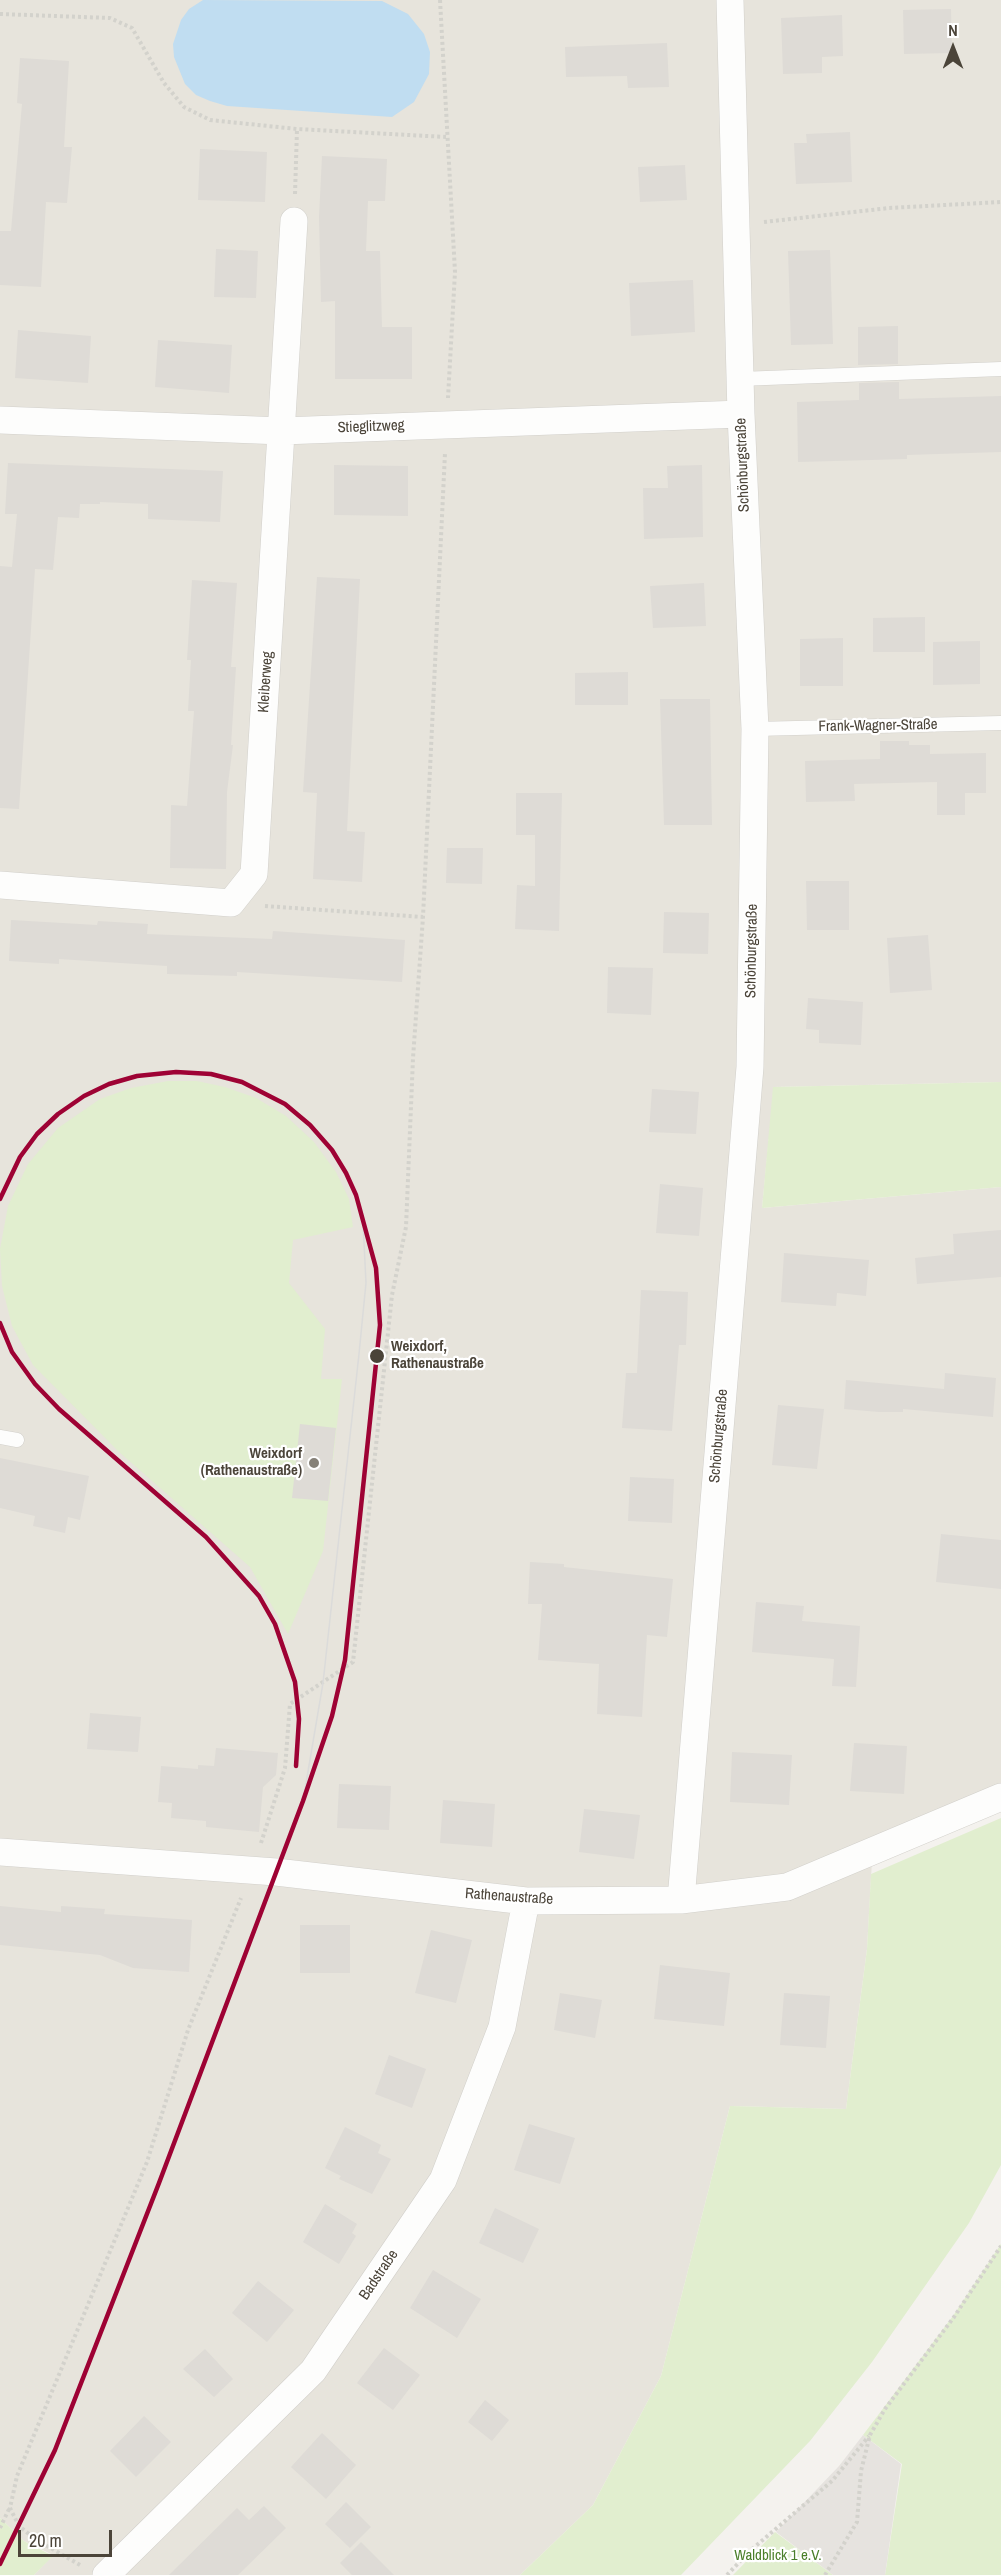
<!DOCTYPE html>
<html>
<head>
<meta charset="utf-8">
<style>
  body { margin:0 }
  #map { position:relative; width:1001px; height:2575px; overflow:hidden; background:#f4f2ee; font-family:"Archivo Narrow",sans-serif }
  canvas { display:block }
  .north { position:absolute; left:923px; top:18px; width:60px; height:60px; -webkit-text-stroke:4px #fff; paint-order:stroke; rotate:0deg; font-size:16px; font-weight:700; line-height:24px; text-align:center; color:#4b4439 }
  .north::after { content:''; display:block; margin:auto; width:21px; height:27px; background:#4b4439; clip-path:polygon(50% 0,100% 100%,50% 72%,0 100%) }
  .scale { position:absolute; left:18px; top:2530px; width:94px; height:27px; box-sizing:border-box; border:3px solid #4b4439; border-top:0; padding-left:8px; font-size:18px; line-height:21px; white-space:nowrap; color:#4b4439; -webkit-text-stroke:4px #fff; paint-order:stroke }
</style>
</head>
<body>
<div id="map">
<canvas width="1001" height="2575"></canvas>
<div class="north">N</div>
<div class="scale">20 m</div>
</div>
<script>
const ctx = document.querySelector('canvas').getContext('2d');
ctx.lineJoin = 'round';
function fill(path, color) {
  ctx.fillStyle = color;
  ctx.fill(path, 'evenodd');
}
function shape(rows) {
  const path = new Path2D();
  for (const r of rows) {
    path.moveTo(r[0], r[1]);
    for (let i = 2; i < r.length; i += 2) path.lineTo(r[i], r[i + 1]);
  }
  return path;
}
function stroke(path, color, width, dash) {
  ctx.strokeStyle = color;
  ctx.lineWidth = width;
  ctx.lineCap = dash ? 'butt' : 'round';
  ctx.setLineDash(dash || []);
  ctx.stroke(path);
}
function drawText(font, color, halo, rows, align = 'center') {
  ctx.font = font + ' "Archivo Narrow",sans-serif';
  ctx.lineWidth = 4.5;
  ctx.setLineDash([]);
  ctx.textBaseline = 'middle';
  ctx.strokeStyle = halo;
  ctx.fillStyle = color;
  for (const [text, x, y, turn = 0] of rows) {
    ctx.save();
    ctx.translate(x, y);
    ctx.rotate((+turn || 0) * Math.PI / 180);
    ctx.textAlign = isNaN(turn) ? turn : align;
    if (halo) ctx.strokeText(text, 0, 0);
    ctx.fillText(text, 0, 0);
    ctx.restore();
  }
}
fill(shape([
  [0,0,1001,0,1001,1082,774,1087,762,1208,1001,1187,1001,1785,873,1843,867,1949,846,2109,730,2106,661,2376,593,2505,520,2575,34,2575,53,2555,24,2541,0,2518]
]), '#e7e4dc');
fill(shape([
  [168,1081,197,1081,225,1087,256,1098,286,1116,314,1142,336,1172,349,1199,353,1227,293,1240,289,1283,325,1329,321,1379,342,1379,323,1551,288,1634,250,1567,118,1451,33,1365,12,1326,2,1286,0,1249,8,1206,28,1164,58,1128,100,1099,131,1088],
  [1001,1082,1001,1187,762,1208,773,1087],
  [1001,1818,1001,2165,969,2223,872,2362,810,2441,681,2575,520,2575,593,2505,661,2376,730,2106,846,2109,867,1949,871,1874],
  [1001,2244,1001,2575,885,2575,902,2464,863,2435,953,2316],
  [0,2518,24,2541,53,2556,34,2575,0,2575],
  [775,2532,833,2575,733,2575]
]), '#e1eecf');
fill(shape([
  [863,2435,901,2464,885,2575,833,2575,776,2532,839,2466]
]), '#e6e3df');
fill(shape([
  [203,0,382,1,408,14,424,34,430,52,429,74,414,102,392,117,227,106,210,101,196,95,185,84,174,57,173,44,181,20,189,9]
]), '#c0ddf1');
fill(shape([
  [951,9,952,53,904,54,903,10],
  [842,15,843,56,822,57,822,73,783,74,781,18],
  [667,43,669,87,628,88,627,76,566,77,565,47],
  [20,58,69,61,64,147,72,147,67,203,46,202,41,287,0,285,0,231,11,231,22,104,17,103],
  [850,132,852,182,796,184,794,143,807,143,806,134],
  [200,149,267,152,265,202,198,200],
  [322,156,387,159,385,201,368,201,366,251,380,251,382,327,412,327,412,379,335,379,335,301,321,302,319,217],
  [685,165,687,200,640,202,638,167],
  [216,249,258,251,256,298,214,297],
  [830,250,833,344,791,345,788,251],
  [693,280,695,332,631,336,629,283],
  [898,326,898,364,858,365,858,327],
  [18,330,91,336,88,383,15,378],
  [158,340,232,345,229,393,155,387],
  [899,382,899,399,1001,396,1001,452,907,455,907,459,798,462,797,402,859,400,859,383],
  [8,463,223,471,220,522,148,519,148,504,100,502,100,504,80,504,79,518,58,517,53,570,35,569,19,809,0,808,0,566,12,567,17,514,5,514],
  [334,465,408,466,408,516,334,515],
  [702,465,703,537,644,539,643,488,668,488,667,466],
  [317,577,360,579,347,831,365,832,362,882,313,879,317,793,303,792],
  [192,580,237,583,231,667,236,667,231,745,233,745,227,792,226,869,170,868,171,805,187,806,194,711,188,711,191,660,187,660],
  [704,583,706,626,653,628,650,586],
  [925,617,925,652,873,652,873,618],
  [843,638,843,686,800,686,800,639],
  [980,641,980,684,933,685,933,642],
  [628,672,628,705,575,705,575,673],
  [660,699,710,699,712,825,664,825],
  [880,741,909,741,909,745,930,745,930,754,986,753,986,793,965,793,965,815,937,815,937,782,854,784,855,801,806,802,805,761,880,759],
  [516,793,562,793,559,931,515,929,517,885,535,886,535,835,516,835],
  [447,848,483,848,482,884,446,883],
  [806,881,849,881,849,930,807,930],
  [664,912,709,913,708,954,663,953],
  [11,920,97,925,98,921,148,924,147,934,272,939,273,931,405,940,402,982,237,972,237,976,167,974,167,966,59,959,59,964,9,961],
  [928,935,932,990,890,993,887,938],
  [608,967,653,968,651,1015,607,1013],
  [808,998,863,1002,861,1045,819,1043,819,1030,806,1029],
  [652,1089,699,1092,696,1134,649,1132],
  [660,1184,703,1188,699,1236,656,1233],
  [1001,1230,1001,1277,917,1284,915,1258,954,1254,953,1234],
  [784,1253,869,1260,866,1296,837,1293,836,1306,781,1302],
  [641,1290,688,1292,686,1345,679,1345,672,1431,622,1428,626,1373,637,1373],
  [945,1373,996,1378,993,1417,903,1409,903,1412,879,1412,844,1409,846,1380,944,1389],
  [778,1405,824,1409,817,1469,772,1465],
  [300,1424,336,1428,328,1501,292,1498],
  [0,1458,89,1476,80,1520,68,1517,65,1533,33,1526,35,1516,0,1508],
  [630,1477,674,1479,672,1523,628,1521],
  [941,1534,1001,1540,1001,1589,936,1582],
  [530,1562,564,1564,564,1567,673,1579,667,1637,647,1635,642,1717,597,1714,599,1664,538,1660,542,1604,528,1604],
  [756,1602,804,1606,802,1621,860,1626,856,1687,832,1686,834,1659,752,1652],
  [90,1713,141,1717,138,1752,87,1749],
  [854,1743,907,1746,904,1794,850,1791],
  [216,1748,278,1753,276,1775,263,1787,259,1832,206,1827,206,1821,171,1818,172,1803,158,1802,161,1766,198,1769,198,1765,214,1766],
  [732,1752,792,1755,789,1805,730,1802],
  [339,1784,391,1786,389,1830,337,1828],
  [443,1800,495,1804,492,1847,440,1843],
  [584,1809,640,1815,634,1859,579,1852],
  [0,1906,61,1912,61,1906,105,1909,104,1914,192,1920,189,1972,133,1968,100,1955,0,1945],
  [300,1925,350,1925,350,1973,300,1973],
  [431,1930,472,1940,456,2003,415,1993],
  [660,1965,730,1973,724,2026,654,2019],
  [560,1993,602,2000,595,2038,554,2030],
  [784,1993,830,1996,826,2048,780,2045],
  [389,2055,426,2069,412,2108,375,2094],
  [529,2124,575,2138,560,2184,514,2170],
  [345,2127,381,2145,378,2153,391,2159,372,2194,339,2179,341,2176,325,2168],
  [325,2204,357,2224,352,2233,356,2236,339,2264,303,2242],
  [495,2208,539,2229,523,2263,479,2243],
  [433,2270,481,2299,457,2338,410,2308],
  [258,2281,294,2310,267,2342,232,2313],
  [384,2348,420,2375,393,2410,357,2383],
  [205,2349,233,2379,214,2397,183,2369],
  [485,2400,509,2420,492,2441,468,2422],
  [144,2416,171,2442,136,2477,110,2451],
  [322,2433,356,2465,326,2499,291,2467],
  [346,2502,371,2527,350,2548,325,2524],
  [264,2506,286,2528,238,2575,169,2575,237,2508,249,2520],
  [361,2542,394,2575,352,2575,340,2563]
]), '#dedbd6');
const service = shape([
  [740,379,1001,369],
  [755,729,1001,723],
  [0,1437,17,1440]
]);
const minor = shape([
  [0,420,282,431,741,414],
  [0,885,231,903,254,874,294,221],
  [0,1852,276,1872,526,1901,681,1900,787,1887,1001,1797],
  [681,1900,750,1067,755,729,741,414,730,0],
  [106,2575,313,2371,443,2180,502,2027,526,1901]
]);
stroke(service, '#d2d0cb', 15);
stroke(minor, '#d2d0cb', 28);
stroke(shape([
  [440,0,455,272,448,398],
  [0,14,110,18,132,28,164,83,184,107,210,120,297,129,446,137],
  [295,194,297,129],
  [764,222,889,208,1001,202],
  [265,906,423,917],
  [261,1843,285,1768,290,1704,353,1662,392,1295,406,1227,413,1058,423,917,445,453],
  [0,2528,9,2509],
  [80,2565,35,2539,19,2526,10,2508,17,2476,147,2162,188,2030,241,1898],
  [727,2575,751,2550,832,2481,869,2436],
  [825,2575,857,2522,861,2471,870,2435,885,2409,954,2317,1001,2246]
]), '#d3d2cc', 4, [3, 3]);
stroke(service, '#fdfdfc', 14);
stroke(minor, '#fdfdfc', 27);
stroke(shape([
  [303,1801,323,1683,359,1354,366,1283,363,1222]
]), '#dbdbda', 1.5);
stroke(shape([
  [0,1199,20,1157,37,1134,58,1114,84,1096,109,1084,137,1076,176,1072,211,1074,242,1082,285,1104,310,1125,332,1150,346,1173,356,1195,376,1268,380,1325,345,1660,332,1716,303,1801,159,2183,55,2450,0,2564],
  [0,1323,12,1352,35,1384,59,1409,206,1537,259,1596,275,1624,295,1682,299,1719,296,1766]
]), '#9e0234', 4.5);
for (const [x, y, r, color] of [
  [377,1356,8,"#4b4439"],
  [314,1463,6,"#868178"]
]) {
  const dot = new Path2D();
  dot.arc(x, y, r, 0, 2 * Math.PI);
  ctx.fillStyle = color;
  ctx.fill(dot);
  stroke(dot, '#fff', 2);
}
drawText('15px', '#4b4439', '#fff', [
  ["Stieglitzweg",371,427,-2],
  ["Schönburgstraße",743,465,-92],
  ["Kleiberweg",266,682,-86],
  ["Frank-Wagner-Straße",878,726,-1],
  ["Schönburgstraße",752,951,-89],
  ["Schönburgstraße",719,1436,-85],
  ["Rathenaustraße",509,1897,4],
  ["Badstraße",379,2275,-56]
]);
drawText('bold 15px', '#4b4439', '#fff', [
  ["Weixdorf,",391,1347],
  ["Rathenaustraße",391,1364]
], 'left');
drawText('bold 15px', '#4b4439', '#fff', [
  ["Weixdorf",302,1454],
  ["(Rathenaustraße)",302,1471]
], 'right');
drawText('15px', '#4a7f2a', '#fff', [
  ["Waldblick 1 e.V.",778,2556]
]);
</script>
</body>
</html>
